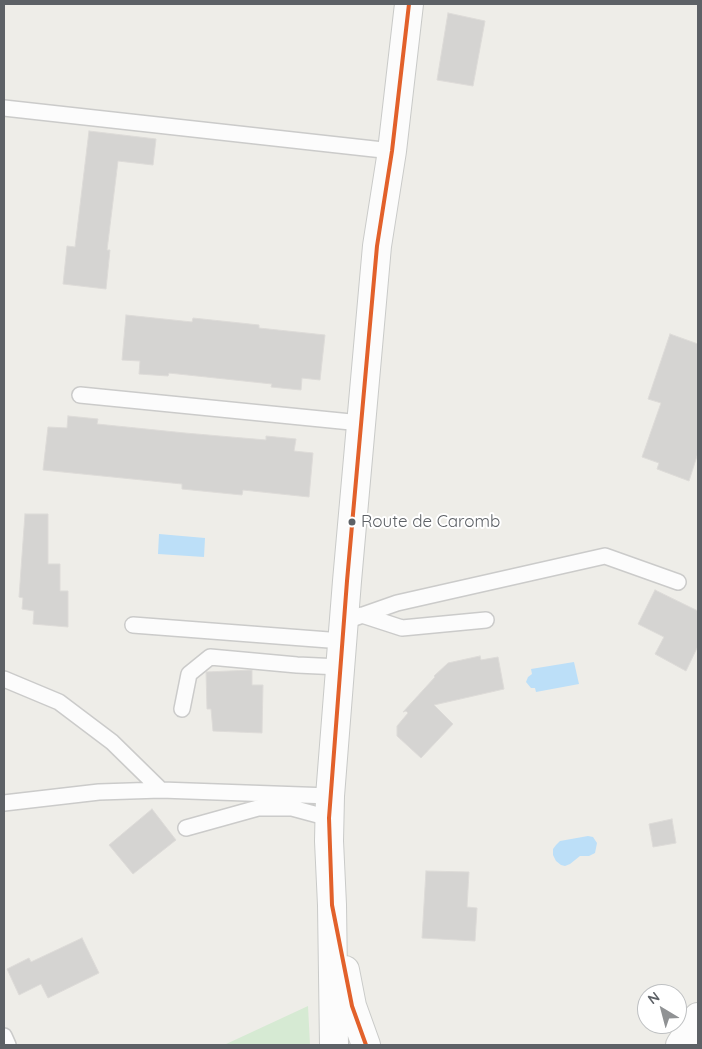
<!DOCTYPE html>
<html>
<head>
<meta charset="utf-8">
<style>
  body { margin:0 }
  #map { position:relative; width:702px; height:1049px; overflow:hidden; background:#eeede8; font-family:Quicksand,sans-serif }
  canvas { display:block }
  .frame { position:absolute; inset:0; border:5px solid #5d6166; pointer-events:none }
  .north { position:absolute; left:637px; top:984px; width:50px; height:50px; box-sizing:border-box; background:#fff; border:1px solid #bec0c2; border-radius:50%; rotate:323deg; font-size:14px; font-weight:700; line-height:20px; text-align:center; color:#5d6166 }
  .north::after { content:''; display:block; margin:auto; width:18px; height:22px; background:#909294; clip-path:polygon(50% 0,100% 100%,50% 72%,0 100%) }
</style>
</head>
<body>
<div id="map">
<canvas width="702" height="1049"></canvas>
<div class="frame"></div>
<div class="north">N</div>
</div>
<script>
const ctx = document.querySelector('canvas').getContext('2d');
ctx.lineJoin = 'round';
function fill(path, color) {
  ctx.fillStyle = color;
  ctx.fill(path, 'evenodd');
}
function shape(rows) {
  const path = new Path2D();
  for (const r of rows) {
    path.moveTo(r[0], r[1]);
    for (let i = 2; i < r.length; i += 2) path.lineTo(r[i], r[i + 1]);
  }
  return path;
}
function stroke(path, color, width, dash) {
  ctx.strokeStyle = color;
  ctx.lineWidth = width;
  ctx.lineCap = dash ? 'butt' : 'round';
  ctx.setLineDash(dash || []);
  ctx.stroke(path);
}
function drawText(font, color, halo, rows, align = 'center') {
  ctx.font = font + ' Quicksand,sans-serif';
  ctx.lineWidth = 4;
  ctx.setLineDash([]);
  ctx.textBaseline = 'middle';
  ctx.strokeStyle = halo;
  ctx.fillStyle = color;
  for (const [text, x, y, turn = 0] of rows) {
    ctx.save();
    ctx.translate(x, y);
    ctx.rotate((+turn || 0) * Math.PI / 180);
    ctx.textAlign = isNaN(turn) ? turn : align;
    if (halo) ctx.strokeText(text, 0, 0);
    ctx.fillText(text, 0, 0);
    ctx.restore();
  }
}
fill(shape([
  [308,1006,310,1045,224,1045]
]), '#d6ead3');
fill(shape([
  [159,534,205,538,204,557,158,554],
  [574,662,579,684,536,692,535,688,531,688,526,682,528,677,532,674,531,669],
  [588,836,593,837,597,843,595,853,589,856,580,856,570,864,565,866,561,865,556,861,553,855,553,849,556,845,560,841]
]), '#bcdff8');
const building = shape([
  [448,13,485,21,473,86,437,80,448,13],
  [89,131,156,139,153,165,118,161,107,250,110,250,106,289,63,284,67,246,75,247,89,131],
  [126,315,192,322,193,318,259,325,259,328,325,335,320,380,302,378,301,390,271,387,272,384,169,373,168,376,139,374,140,361,122,360,126,315],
  [670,334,698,344,698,453,689,481,657,469,659,463,642,457,661,403,648,399,670,334],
  [68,416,98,419,97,424,185,433,266,440,266,436,296,439,294,451,313,453,309,497,243,490,242,495,182,489,182,484,43,470,48,427,67,428,68,416],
  [25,514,48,514,48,564,60,564,60,591,68,591,68,627,33,624,34,611,22,609,23,598,19,597,25,514],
  [655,590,698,611,698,646,686,671,655,654,664,637,638,624,655,590],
  [480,656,481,660,498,657,504,689,434,705,453,724,421,758,397,736,397,726,408,713,406,711,403,712,435,677,434,676,448,663,480,656],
  [252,670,252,685,263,685,262,733,213,731,211,709,207,709,206,672,252,670],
  [152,809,176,840,133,874,109,845,152,809],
  [672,819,676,843,653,847,649,824,672,819],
  [426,871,469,872,467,907,477,908,475,941,422,938,426,871],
  [82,938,99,973,48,998,41,984,19,995,7,969,29,958,31,962,82,938]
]);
fill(building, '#d5d4d2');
stroke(building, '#dddbd8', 1);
const lane = shape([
  [4,108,392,151],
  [80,395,361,423],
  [362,615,402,628,486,620],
  [343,622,397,603,605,556,678,582],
  [133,625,342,641],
  [4,679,59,702,112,742,161,790,330,796],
  [182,709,189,674,210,657,297,665,340,667],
  [4,803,99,792,161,790],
  [186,828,258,808,292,808,329,818],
  [4,1036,8,1045]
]);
const secondary = shape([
  [345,970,352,1006,366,1045],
  [334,1045,332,905,329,841,330,796,347,581,377,246,392,151,409,4],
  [680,1045,698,1017]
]);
stroke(lane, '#cbcbca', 18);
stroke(secondary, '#c9cac8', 30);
stroke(lane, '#fcfcfc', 15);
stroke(secondary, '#fcfcfc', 28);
stroke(shape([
  [366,1045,352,1006,332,905,329,818,347,581,377,246,392,151,409,4]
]), '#e2612b', 4);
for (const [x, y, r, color] of [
  [352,522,4.5,"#5d6166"]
]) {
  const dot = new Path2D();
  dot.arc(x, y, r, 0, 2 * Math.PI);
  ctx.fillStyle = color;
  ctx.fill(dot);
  stroke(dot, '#fff', 2);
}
drawText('17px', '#5d6166', '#fff', [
  ["Route de Caromb",361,522]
], 'left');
</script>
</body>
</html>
